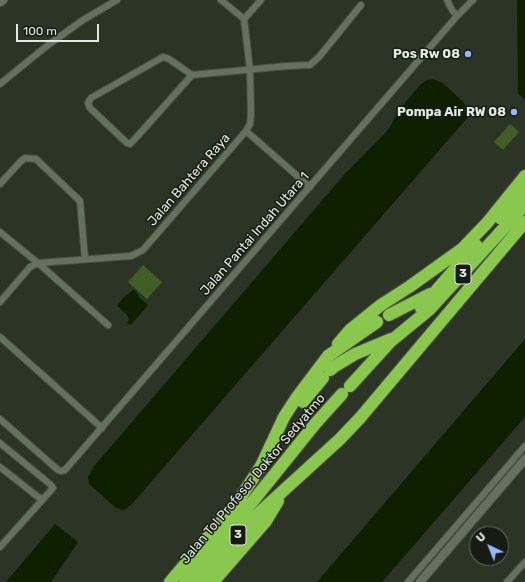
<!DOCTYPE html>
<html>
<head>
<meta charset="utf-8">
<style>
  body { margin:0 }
  #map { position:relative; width:525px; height:582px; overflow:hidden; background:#2c3525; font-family:Rubik,sans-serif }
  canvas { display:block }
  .north { position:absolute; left:469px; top:526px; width:40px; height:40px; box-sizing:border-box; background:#171b14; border:1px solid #696d65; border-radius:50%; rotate:317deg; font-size:11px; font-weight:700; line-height:16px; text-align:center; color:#e3e9df }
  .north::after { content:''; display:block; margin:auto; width:14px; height:18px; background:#93b7fd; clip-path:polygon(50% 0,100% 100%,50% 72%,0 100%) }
  .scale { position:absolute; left:16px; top:24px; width:83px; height:18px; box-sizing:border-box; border:2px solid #e3e9df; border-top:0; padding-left:5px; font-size:12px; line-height:14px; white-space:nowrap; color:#e3e9df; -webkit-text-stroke:3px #171b14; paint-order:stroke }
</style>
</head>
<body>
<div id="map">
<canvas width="525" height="582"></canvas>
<div class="north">U</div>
<div class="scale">100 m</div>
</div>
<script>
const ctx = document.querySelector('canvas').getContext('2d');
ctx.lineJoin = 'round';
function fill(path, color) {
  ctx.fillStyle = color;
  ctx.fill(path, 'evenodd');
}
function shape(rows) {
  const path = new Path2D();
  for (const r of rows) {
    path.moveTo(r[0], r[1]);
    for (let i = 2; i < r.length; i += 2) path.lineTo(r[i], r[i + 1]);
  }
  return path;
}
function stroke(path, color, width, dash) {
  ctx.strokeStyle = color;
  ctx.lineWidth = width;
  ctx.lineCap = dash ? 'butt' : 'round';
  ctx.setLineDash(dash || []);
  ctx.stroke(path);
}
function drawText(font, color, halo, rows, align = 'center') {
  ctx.font = font + ' Rubik,sans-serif';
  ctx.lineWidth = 3;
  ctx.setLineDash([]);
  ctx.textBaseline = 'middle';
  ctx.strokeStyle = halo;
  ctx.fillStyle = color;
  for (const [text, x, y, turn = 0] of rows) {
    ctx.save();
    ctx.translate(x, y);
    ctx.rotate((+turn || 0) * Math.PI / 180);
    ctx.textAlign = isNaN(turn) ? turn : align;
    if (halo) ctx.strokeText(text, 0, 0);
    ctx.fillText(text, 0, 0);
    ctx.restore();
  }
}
fill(shape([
  [510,124,519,132,503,150,494,142],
  [143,265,162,282,147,299,128,282]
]), '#425e28');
fill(shape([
  [517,0,525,0,525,100,518,93],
  [433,79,443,83,463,102,470,112,469,116,132,504,126,509,122,510,116,508,89,484,88,477,95,465,343,176,384,134,390,127,398,111,404,104,420,85,427,80],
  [133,290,136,291,139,297,148,305,131,325,127,323,129,319,127,315,117,306,123,298],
  [525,339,525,417,382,582,317,582],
  [55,524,78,542,51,582,6,582]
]), '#0e2000');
const minor = shape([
  [221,0,244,19],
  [447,0,452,10,457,16],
  [192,75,134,140,130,144,127,143,90,108,88,103,91,98,163,57,169,59,192,75,287,66,310,65,319,57,361,5],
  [0,84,48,45,83,20,117,0],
  [246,131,310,187],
  [0,184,21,161,25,158,36,159,80,201,85,259],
  [0,232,38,263,108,325],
  [0,302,30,267,38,263,131,256,143,250,246,131,250,124,251,114,250,70,244,19,261,0],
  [0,337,102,428],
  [0,419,58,470,61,471,65,470,457,16,473,0],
  [0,443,51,485,53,488,0,547],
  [0,467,42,500],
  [408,582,525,446],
  [507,582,525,562]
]);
const tertiary = shape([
  [0,2,3,0],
  [420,582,525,459]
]);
const motorway = shape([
  [500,218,525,190],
  [421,308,476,245],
  [389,315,430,294],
  [338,344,350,330,381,305,409,287,462,249,487,223,525,176],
  [330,370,335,366,355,354,391,339],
  [350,386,391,341,430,309,525,205],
  [303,402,323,378],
  [170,582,239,500,261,466,284,417,297,397,328,356,377,322],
  [185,582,241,516,315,424,342,394],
  [199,582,246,527,260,512,340,439,360,418,525,222],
  [213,582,266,521,278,501]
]);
stroke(minor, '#4a5144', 8);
stroke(tertiary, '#4a5144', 10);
stroke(motorway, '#4a5144', 14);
stroke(minor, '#66705f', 6);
stroke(tertiary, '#66705f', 8);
stroke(motorway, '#8ac74f', 12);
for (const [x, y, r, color] of [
  [468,54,4,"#93b7fd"],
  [514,112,4,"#93b7fd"]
]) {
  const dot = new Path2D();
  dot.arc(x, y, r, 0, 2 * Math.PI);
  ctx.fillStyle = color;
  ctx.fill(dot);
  stroke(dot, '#171b14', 1.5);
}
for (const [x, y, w] of [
  [463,274,16],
  [238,535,16]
]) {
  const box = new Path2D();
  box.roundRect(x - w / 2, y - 10, w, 20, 3);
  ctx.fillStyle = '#171b14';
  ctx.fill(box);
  stroke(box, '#e3e9df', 1);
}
drawText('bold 12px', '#e3e9df', null, [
  ["3",463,274],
  ["3",238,535]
]);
drawText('bold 13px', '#e3e9df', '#171b14', [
  ["Pos Rw 08",460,54],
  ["Pompa Air RW 08",506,112]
], 'right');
drawText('13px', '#e3e9df', '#171b14', [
  ["Jalan Bahtera Raya",189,180,-49],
  ["Jalan Pantai Indah Utara 1",255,234,-49],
  ["Jalan Tol Profesor Doktor Sedyatmo",253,479,-50]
]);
</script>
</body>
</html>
